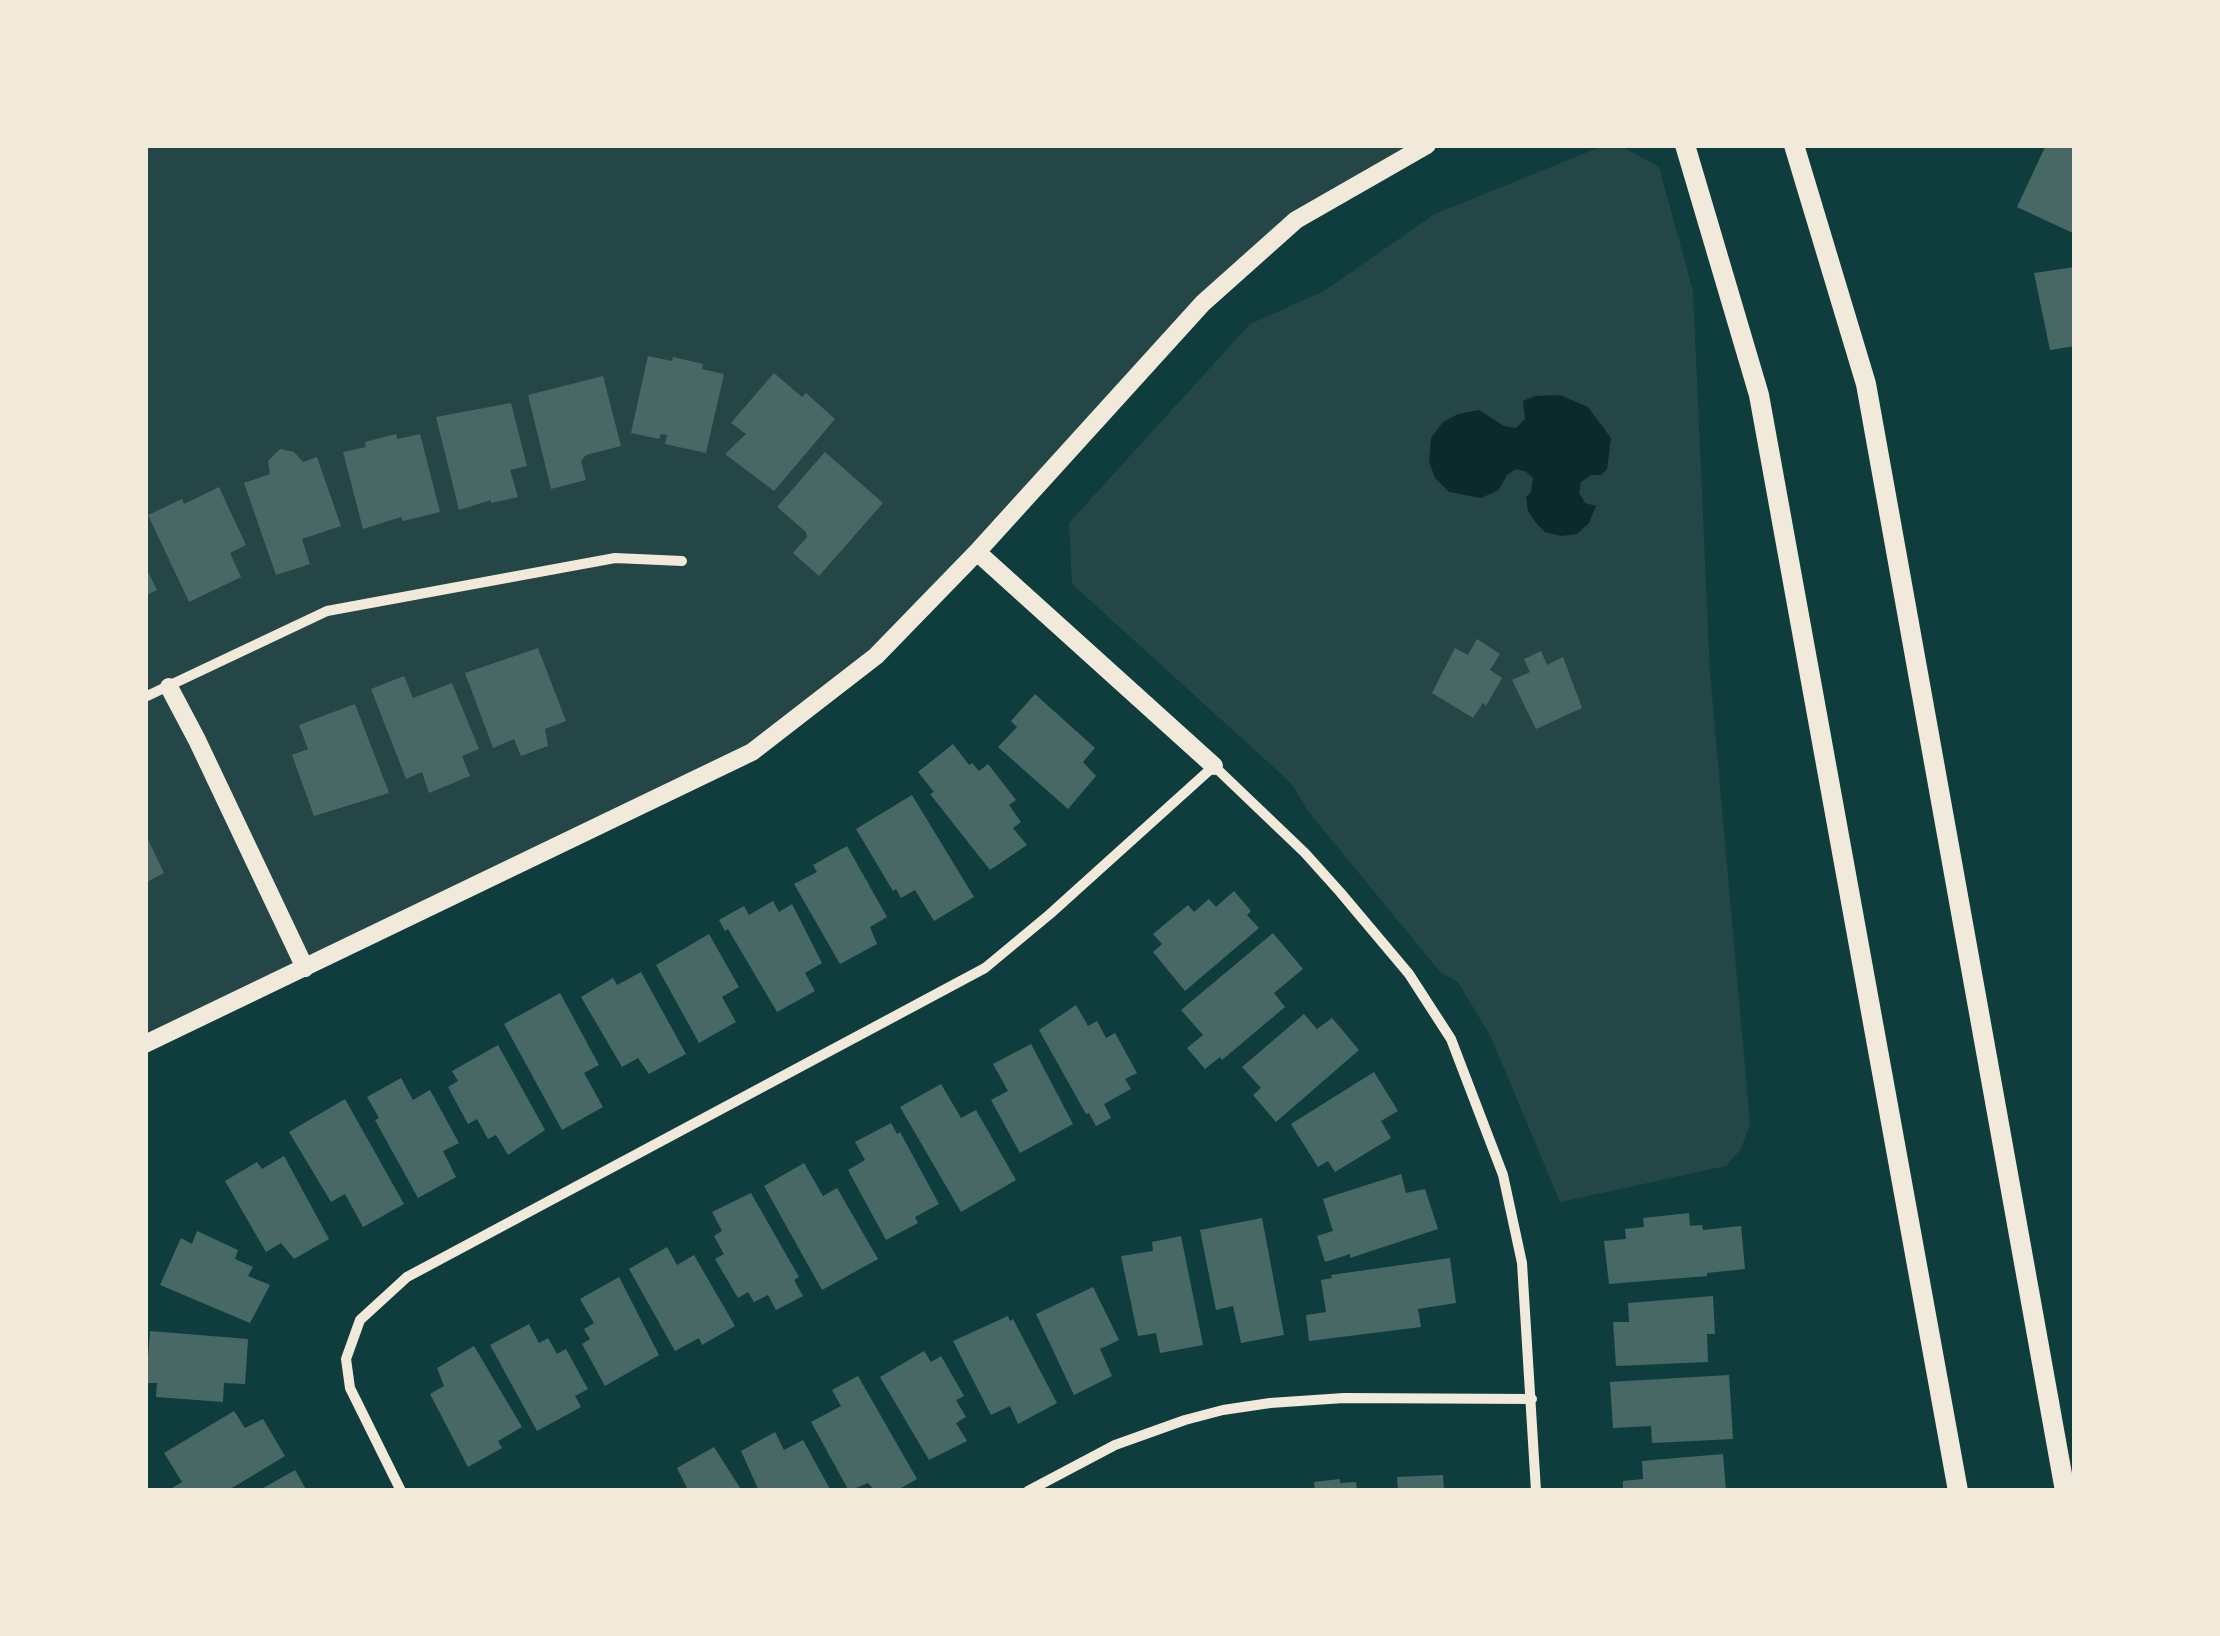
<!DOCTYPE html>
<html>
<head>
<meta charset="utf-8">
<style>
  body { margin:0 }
  #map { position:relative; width:2220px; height:1636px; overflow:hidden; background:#0f3d3e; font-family:Inter,sans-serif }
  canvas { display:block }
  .frame { position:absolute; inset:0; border:148px solid #f1e9da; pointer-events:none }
</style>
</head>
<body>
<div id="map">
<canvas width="2220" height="1636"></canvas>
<div class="frame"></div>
</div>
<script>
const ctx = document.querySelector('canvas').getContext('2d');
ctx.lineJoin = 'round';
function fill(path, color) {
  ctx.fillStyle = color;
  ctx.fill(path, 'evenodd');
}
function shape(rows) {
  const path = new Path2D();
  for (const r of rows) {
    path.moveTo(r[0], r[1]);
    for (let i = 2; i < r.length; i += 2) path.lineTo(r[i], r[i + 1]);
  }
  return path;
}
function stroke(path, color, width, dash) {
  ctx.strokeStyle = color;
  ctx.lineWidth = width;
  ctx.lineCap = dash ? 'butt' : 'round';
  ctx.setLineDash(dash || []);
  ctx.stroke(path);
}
fill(shape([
  [145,145,1419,145,1305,220,1235,281,910,625,776,734,145,1045],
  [1605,145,1619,145,1659,167,1693,291,1710,674,1750,1124,1741,1149,1726,1166,1560,1202,1491,1037,1458,982,1441,973,1308,811,1291,783,1072,584,1069,523,1250,324,1324,291,1435,214]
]), '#244646');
fill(shape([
  [1560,395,1588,407,1611,438,1607,469,1601,475,1591,475,1581,482,1579,493,1585,503,1596,506,1589,523,1577,534,1562,536,1545,532,1536,523,1528,511,1526,497,1531,492,1533,478,1525,471,1516,469,1507,475,1499,490,1481,498,1449,492,1435,478,1429,461,1431,438,1443,422,1458,414,1479,410,1504,426,1516,428,1525,419,1523,401,1535,396]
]), '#0a2a2b');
fill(shape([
  [2046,145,2075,147,2075,234,2017,207],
  [2075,267,2075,346,2050,350,2034,273],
  [648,356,672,361,673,357,703,364,702,369,724,374,706,453,665,444,667,435,661,434,659,439,631,433],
  [774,373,802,397,806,393,835,419,774,491,725,454,746,434,731,423],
  [603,376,621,446,586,455,581,461,586,480,551,489,528,395],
  [511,403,527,466,510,470,518,497,491,503,491,500,459,510,436,417],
  [396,434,397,439,420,434,440,512,403,521,401,517,363,529,343,452,366,447,365,442],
  [280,449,294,452,303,462,317,457,341,526,302,539,310,564,276,575,244,483,270,474,268,461],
  [825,452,883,503,819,576,793,553,807,537,806,532,777,507],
  [219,487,246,545,230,553,241,577,189,602,148,515,182,499,184,504],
  [145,566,157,590,145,596],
  [1477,639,1500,654,1490,670,1502,678,1486,706,1483,703,1473,718,1432,693,1455,648,1468,655],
  [538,648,566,721,545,729,548,746,521,756,514,739,493,748,465,673],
  [1541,651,1547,665,1563,657,1582,708,1536,729,1512,680,1530,672,1524,659],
  [404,676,413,698,452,683,479,749,462,756,470,776,429,793,422,772,406,779,371,689],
  [1035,694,1095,748,1083,762,1096,776,1068,809,998,747,1017,727,1011,721],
  [355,704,389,793,314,816,292,755,308,749,299,725],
  [953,744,969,765,972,763,979,771,988,764,1016,800,1009,805,1021,822,1013,828,1027,845,990,870,930,794,934,792,918,772],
  [912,795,974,897,934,921,915,890,901,898,896,889,893,891,856,829],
  [145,833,164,873,145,883],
  [847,846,887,917,870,927,877,944,840,964,794,884,817,872,813,865],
  [1234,891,1251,911,1247,915,1259,928,1185,991,1153,952,1162,944,1153,934,1188,905,1194,912,1209,899,1216,907],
  [773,901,779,912,792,904,822,963,805,973,815,991,777,1012,728,929,725,931,719,920,744,906,749,915],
  [1273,933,1303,969,1274,993,1285,1007,1222,1060,1220,1057,1205,1069,1187,1048,1203,1035,1181,1010],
  [709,934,739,987,722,997,736,1022,699,1043,656,965],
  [641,972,686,1054,649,1074,638,1058,622,1067,581,997,613,978,617,985],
  [560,993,599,1065,584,1073,603,1107,562,1130,504,1024],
  [1076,1005,1088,1026,1097,1021,1106,1038,1115,1033,1137,1073,1125,1079,1131,1089,1104,1104,1111,1118,1096,1126,1089,1113,1086,1114,1039,1030],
  [1304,1014,1317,1029,1332,1018,1359,1050,1276,1122,1253,1095,1261,1088,1242,1067],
  [1031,1044,1073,1124,1020,1153,991,1100,1008,1091,993,1064],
  [498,1045,545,1130,508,1155,496,1135,488,1139,477,1119,468,1124,448,1087,458,1081,452,1071],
  [1374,1072,1398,1111,1381,1121,1391,1138,1335,1172,1328,1161,1318,1167,1291,1124],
  [401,1078,413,1100,430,1090,459,1143,443,1151,456,1177,418,1198,375,1120,379,1118,367,1097],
  [941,1084,961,1118,976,1110,1016,1180,961,1212,900,1107],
  [345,1099,404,1204,363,1227,345,1194,331,1202,289,1132],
  [891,1123,897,1134,900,1132,939,1204,915,1217,918,1223,886,1240,848,1170,865,1160,855,1142],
  [284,1156,329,1239,294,1259,281,1243,266,1252,225,1181,257,1162,262,1169],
  [804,1163,823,1196,837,1188,878,1259,822,1290,764,1186],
  [1401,1174,1406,1193,1425,1189,1438,1229,1350,1258,1350,1254,1325,1262,1317,1236,1333,1231,1323,1199],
  [751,1193,799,1277,794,1280,803,1296,776,1310,768,1295,754,1302,748,1292,738,1298,715,1259,724,1254,714,1236,722,1231,712,1212],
  [1689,1213,1690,1226,1702,1225,1703,1230,1741,1226,1745,1269,1707,1273,1707,1276,1609,1284,1604,1241,1626,1239,1625,1229,1644,1227,1643,1218],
  [1262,1218,1284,1335,1241,1343,1233,1306,1216,1310,1200,1230],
  [197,1231,238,1250,235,1259,253,1267,248,1276,270,1285,250,1323,160,1285,181,1238,192,1244],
  [1181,1236,1203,1345,1160,1353,1156,1333,1138,1336,1121,1256,1153,1251,1152,1242],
  [667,1247,677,1265,694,1255,735,1326,702,1345,699,1338,675,1351,629,1269],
  [1450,1258,1456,1303,1418,1309,1421,1327,1309,1341,1306,1315,1326,1312,1321,1280,1332,1278,1331,1275],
  [619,1277,659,1355,605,1386,582,1344,590,1339,584,1329,594,1323,580,1299],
  [1093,1287,1119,1340,1100,1349,1112,1376,1074,1395,1036,1314],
  [1713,1296,1715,1334,1707,1334,1708,1362,1616,1366,1613,1322,1629,1322,1628,1303],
  [1008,1316,1010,1321,1013,1319,1057,1403,1018,1424,1010,1406,991,1415,953,1341],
  [529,1324,539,1343,548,1338,557,1354,566,1349,588,1389,575,1396,581,1407,537,1431,490,1345],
  [150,1331,248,1339,245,1384,224,1383,223,1402,156,1397,157,1383,146,1383],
  [474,1346,522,1427,498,1441,502,1448,468,1467,430,1394,444,1386,437,1368],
  [924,1351,931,1362,941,1356,964,1396,956,1400,966,1417,956,1423,967,1441,929,1460,880,1377],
  [1729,1375,1733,1439,1652,1443,1651,1426,1613,1428,1610,1382],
  [858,1376,917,1479,896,1491,875,1491,868,1483,849,1491,811,1422,841,1406,832,1390],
  [234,1411,245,1428,263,1419,285,1456,227,1491,167,1491,182,1482,164,1453],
  [775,1432,784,1450,803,1440,831,1491,759,1491,741,1451],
  [714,1447,742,1491,682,1491,687,1488,677,1468],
  [1723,1454,1726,1491,1623,1491,1623,1481,1643,1479,1642,1461],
  [295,1470,307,1491,258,1491],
  [1443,1475,1444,1491,1398,1491,1397,1477],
  [1340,1479,1340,1483,1356,1482,1357,1491,1315,1491,1314,1482]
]), '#486865');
stroke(shape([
  [145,697,327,611,615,558,682,561],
  [401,1491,350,1388,346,1359,360,1320,407,1277,985,968,1050,914,1214,766,1305,853,1340,892,1409,974,1451,1039,1503,1175,1522,1263,1536,1491],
  [1028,1491,1115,1445,1185,1420,1223,1410,1270,1403,1344,1398,1532,1399]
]), '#f1e9da', 10);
stroke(shape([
  [977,552,1214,766],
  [169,687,197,740,305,968],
  [145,1044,752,752,876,656,977,552,1203,303,1296,220,1427,145]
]), '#f1e9da', 18);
stroke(shape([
  [1685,145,1759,395,1958,1491],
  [1794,145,1866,384,2065,1491]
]), '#f1e9da', 20);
</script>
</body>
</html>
